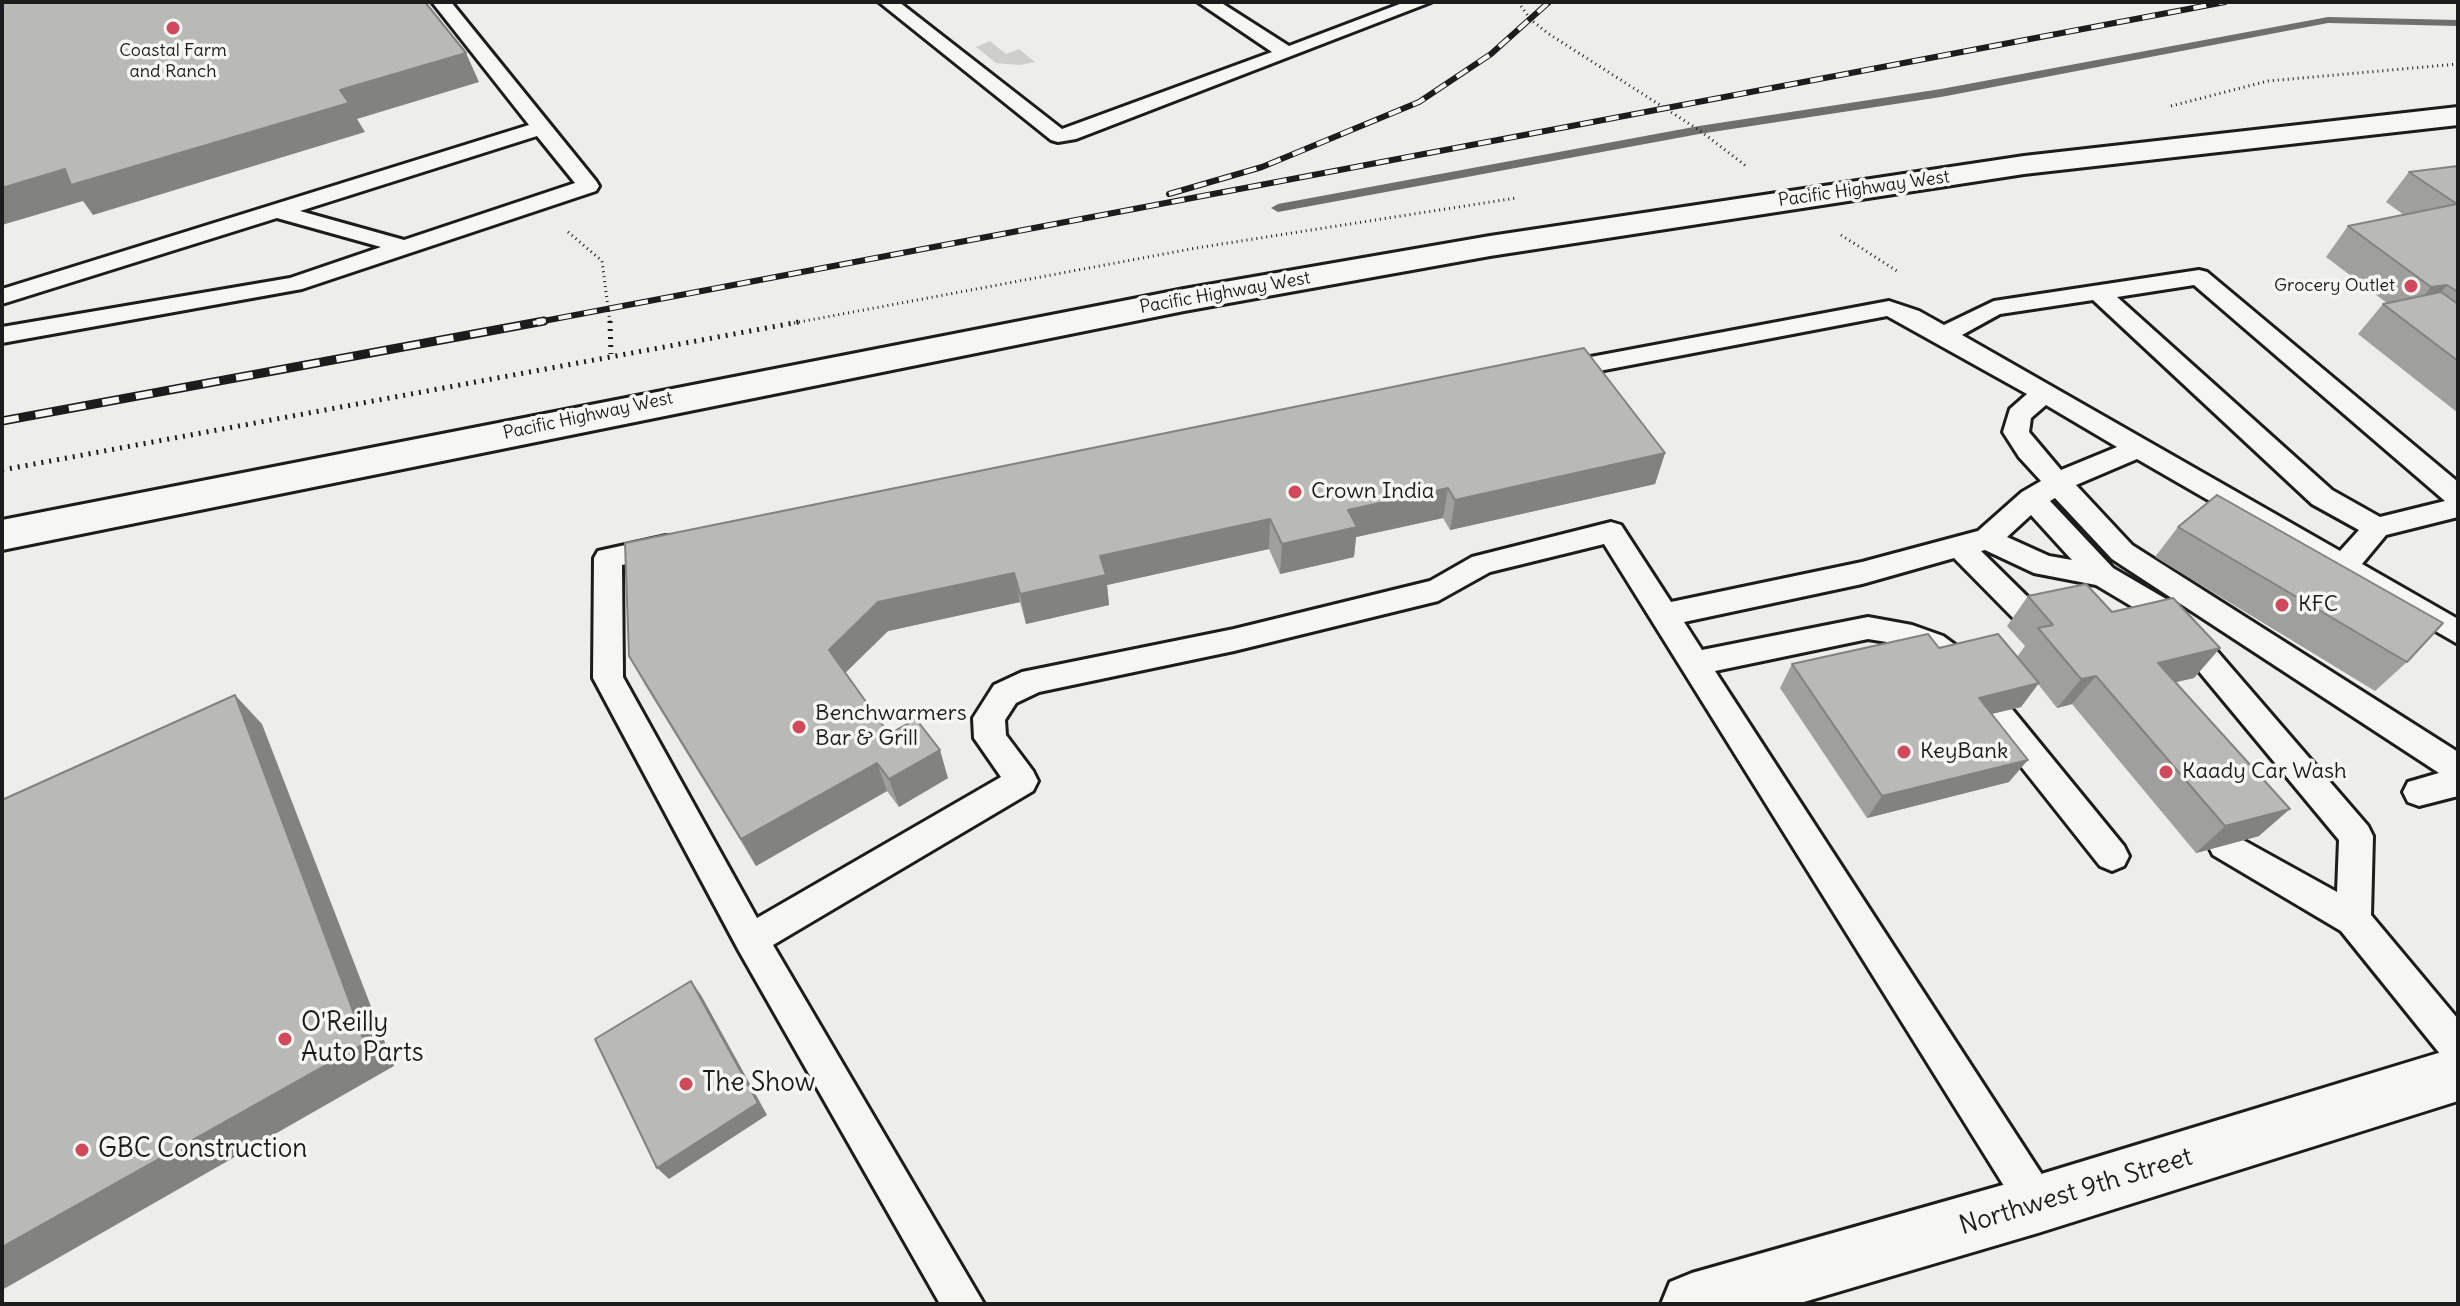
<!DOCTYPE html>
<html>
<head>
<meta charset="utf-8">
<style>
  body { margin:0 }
  #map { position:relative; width:2460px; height:1306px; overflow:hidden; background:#edede9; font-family:Delius,sans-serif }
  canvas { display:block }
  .frame { position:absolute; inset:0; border:4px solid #1c1c1c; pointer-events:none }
</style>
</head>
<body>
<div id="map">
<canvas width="2460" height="1306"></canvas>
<div class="frame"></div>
</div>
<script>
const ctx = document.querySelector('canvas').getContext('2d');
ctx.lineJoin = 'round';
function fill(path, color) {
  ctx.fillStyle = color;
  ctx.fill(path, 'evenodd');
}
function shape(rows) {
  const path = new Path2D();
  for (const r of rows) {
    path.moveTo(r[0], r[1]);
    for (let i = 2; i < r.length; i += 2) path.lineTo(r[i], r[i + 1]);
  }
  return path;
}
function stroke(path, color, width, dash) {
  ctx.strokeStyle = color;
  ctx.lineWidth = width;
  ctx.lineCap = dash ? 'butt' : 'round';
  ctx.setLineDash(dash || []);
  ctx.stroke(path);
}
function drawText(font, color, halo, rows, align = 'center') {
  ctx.font = font + ' Delius,sans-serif';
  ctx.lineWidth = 7;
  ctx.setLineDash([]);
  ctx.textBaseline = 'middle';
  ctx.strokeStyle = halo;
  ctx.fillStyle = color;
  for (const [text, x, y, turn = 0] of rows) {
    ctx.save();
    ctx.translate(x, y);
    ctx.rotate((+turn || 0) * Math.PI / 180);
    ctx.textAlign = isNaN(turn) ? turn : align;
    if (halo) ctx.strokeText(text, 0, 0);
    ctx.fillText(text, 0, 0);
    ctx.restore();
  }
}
fill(shape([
  [990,41,1006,54,1019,49,1035,62,1019,65,996,63,976,47]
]), '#cececb');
fill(shape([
  [2328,17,2458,20,2458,26,2328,23,1941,97,1699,134,1278,212,1271,208,1278,204,1699,126,1941,89,2328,17]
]), '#6f6f6d');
const service = shape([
  [432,2,451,2,596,181,599,186,596,191,302,289,2,343,2,327,290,278,381,247,277,218,2,304,2,289,529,125,432,2],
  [537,136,575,183,404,240,300,211,537,136],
  [879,2,899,2,1062,129,1272,52,1198,2,1220,2,1289,46,1405,2,1431,2,1076,139,1058,142,1051,140,879,2],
  [2199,270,2207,272,2458,482,2458,517,2386,535,2362,564,2458,619,2458,644,2137,459,2076,485,2132,545,2458,752,2458,796,2419,806,2408,802,2403,792,2408,782,2439,773,2112,559,2055,498,2050,501,2113,568,2178,606,2368,826,2373,836,2371,915,2458,1019,2458,1065,2445,1060,2341,931,2213,855,2208,845,2213,835,2225,830,2337,892,2339,840,2158,622,2096,585,2034,573,1985,550,1981,551,2043,612,2048,620,2043,628,2033,631,2023,628,1954,558,1862,584,1684,622,1702,650,1868,617,1912,625,1943,636,1958,647,1962,655,1958,663,1947,667,1899,644,1868,639,1715,671,2052,1190,2058,1204,2052,1218,2038,1224,2024,1218,1604,544,1490,572,1438,601,1234,651,1039,692,1016,703,1005,720,1006,735,1033,771,1038,781,1033,791,773,945,984,1304,940,1304,739,951,593,678,594,558,598,551,666,536,676,539,680,546,676,553,622,565,623,677,757,918,1001,777,974,738,973,718,994,685,1022,672,1234,629,1430,581,1472,557,1611,522,1621,525,1671,602,1862,562,1978,531,2022,492,2041,481,2019,457,2003,432,2010,409,2027,394,1887,316,1557,379,1545,371,1548,365,1889,301,1919,311,1944,325,1994,301,2199,270],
  [2194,285,2445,501,2380,517,2332,490,2117,297,2194,285],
  [2093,300,2312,504,2359,530,2340,551,1962,335,2000,314,2093,300],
  [2046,405,2117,447,2061,470,2029,432,2031,418,2046,405],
  [2031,515,2072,560,2049,556,2007,537,2031,515],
  [1996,700,2007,703,2124,846,2129,856,2124,866,2112,871,2100,866,1985,721,1980,712,1985,703,1996,700]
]);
const primary = shape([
  [2458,1047,2458,1101,2038,1233,1797,1304,1661,1304,1670,1282,1692,1273,2038,1175,2458,1047]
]);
const trunk = shape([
  [2458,107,2458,125,2024,174,1490,256,1184,311,2,550,2,520,1184,289,1490,236,2024,156,2458,107]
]);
stroke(service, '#1c1c1c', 6);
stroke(primary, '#1c1c1c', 6);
stroke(trunk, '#1c1c1c', 6);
stroke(shape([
  [1518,2,1531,20,1549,34,1699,130,1746,166],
  [2171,106,2268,81,2458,64],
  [568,232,602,261,610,323],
  [1841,235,1897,271],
  [794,323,1196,248,1516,198]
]), '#1c1c1c', 3, [1, 4]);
stroke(shape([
  [610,321,611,354],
  [2,470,804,321]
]), '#1c1c1c', 5, [2, 6]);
fill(service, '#f6f6f2');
fill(primary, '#f6f6f2');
fill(trunk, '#f6f6f2');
const railFar1 = shape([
  [1169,194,1262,167,1419,102,1491,54,1549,2],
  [533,323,2225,2]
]);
const rail = shape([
  [2,421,544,321]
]);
stroke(railFar1, '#1c1c1c', 6);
stroke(rail, '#1c1c1c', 9);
stroke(railFar1, '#f6f6f2', 4, [13]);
stroke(rail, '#f6f6f2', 6, [17]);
fill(shape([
  [2458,166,2458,413,2358,334,2383,304,2387,303,2326,257,2348,226,2404,215,2386,202,2409,172],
  [1665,453,1655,484,1450,530,1443,518,1356,537,1354,557,1280,574,1269,549,1107,585,1109,605,1026,624,1020,602,888,631,845,673,889,734,948,778,899,807,887,791,756,866,645,685,629,656,625,543],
  [2178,527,2407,662,2375,691,2155,557],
  [2028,596,2112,612,2220,648,2194,678,2175,682,2259,836,2196,853,2072,704,2057,708,2038,684,2021,707,1991,714,2009,782,1867,818,1780,688,1792,664,1939,648,2017,657,2025,646,2007,626]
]), '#9f9f9d');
fill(shape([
  [466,53,479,82,357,119,365,132,93,215,83,201,2,225,2,188],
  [2447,285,2422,315,2406,318,2431,287],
  [1665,453,1655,484,1450,530,1455,500],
  [1448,488,1443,518,1356,537,1354,557,1280,574,1282,544,1348,510],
  [1270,519,1269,549,1107,585,1109,605,1026,624,1020,594,1100,556],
  [1014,573,1020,602,888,631,839,679,829,650,878,602],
  [2220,648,2194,678,2133,692,2158,663],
  [2096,676,2072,704,2057,708,2081,679],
  [2039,683,2021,707,1962,721,1979,698],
  [235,695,262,724,394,1066,2,1290,2,1247],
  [940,750,948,778,899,807,889,779],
  [2028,760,2009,782,1867,818,1882,796],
  [877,763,887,791,756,866,741,839],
  [2290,809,2259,836,2196,853,2225,826],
  [691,981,701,995,767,1115,669,1179,657,1168]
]), '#82827f');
const building = shape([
  [2,2,425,2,466,53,340,90,349,103,71,185,65,169,2,188,2,2],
  [2458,166,2458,292,2447,285,2431,287,2348,226,2457,204,2409,172,2458,166],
  [2441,292,2458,304,2458,361,2383,304,2441,292],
  [1584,348,1665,453,1455,500,1448,488,1348,510,1357,527,1282,544,1270,519,1100,556,1106,575,1020,594,1014,573,878,602,829,650,889,734,916,719,940,750,889,779,877,763,741,839,629,656,625,543,1584,348],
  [2217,495,2443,623,2407,662,2178,527,2217,495],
  [2086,584,2112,612,2173,598,2220,648,2158,663,2290,809,2225,826,2096,676,2081,679,2038,628,2053,625,2028,596,2086,584],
  [1928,634,1939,648,1998,634,2039,683,1979,698,2028,760,1882,796,1792,664,1928,634],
  [235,695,365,1043,2,1247,2,800,235,695],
  [691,981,758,1103,657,1168,595,1039,691,981]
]);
fill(building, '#b9b9b6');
stroke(building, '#82827f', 2);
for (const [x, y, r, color] of [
  [173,28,8,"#d1495b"],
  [2411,286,8,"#d1495b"],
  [1295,492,8,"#d1495b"],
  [2282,605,8,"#d1495b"],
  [799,727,8,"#d1495b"],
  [1904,752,8,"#d1495b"],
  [2166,772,8,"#d1495b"],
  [285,1039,8,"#d1495b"],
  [686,1084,8,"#d1495b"],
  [82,1150,8,"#d1495b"]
]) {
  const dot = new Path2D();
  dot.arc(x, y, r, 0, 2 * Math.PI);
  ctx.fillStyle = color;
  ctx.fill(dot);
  stroke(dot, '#f6f6f2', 3);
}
drawText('18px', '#1c1c1c', '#f6f6f2', [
  ["Coastal Farm",173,51],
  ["and Ranch",173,72],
  ["Grocery Outlet",2395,286,"right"]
]);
drawText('18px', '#1c1c1c', '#f6f6f2', [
  ["Pacific Highway West",1864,189,-8],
  ["Pacific Highway West",1225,293,-10],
  ["Pacific Highway West",588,416,-12]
]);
drawText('22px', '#1c1c1c', '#f6f6f2', [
  ["Crown India",1311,492],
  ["KFC",2298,605],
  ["Benchwarmers",815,714],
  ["Bar & Grill",815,739],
  ["KeyBank",1920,752],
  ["Kaady Car Wash",2182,772]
], 'left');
drawText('26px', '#1c1c1c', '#f6f6f2', [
  ["O'Reilly",301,1024],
  ["Auto Parts",301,1054],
  ["The Show",702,1084],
  ["GBC Construction",98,1150]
], 'left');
drawText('26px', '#1c1c1c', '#f6f6f2', [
  ["Northwest 9th Street",2076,1192,-17]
]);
</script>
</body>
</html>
